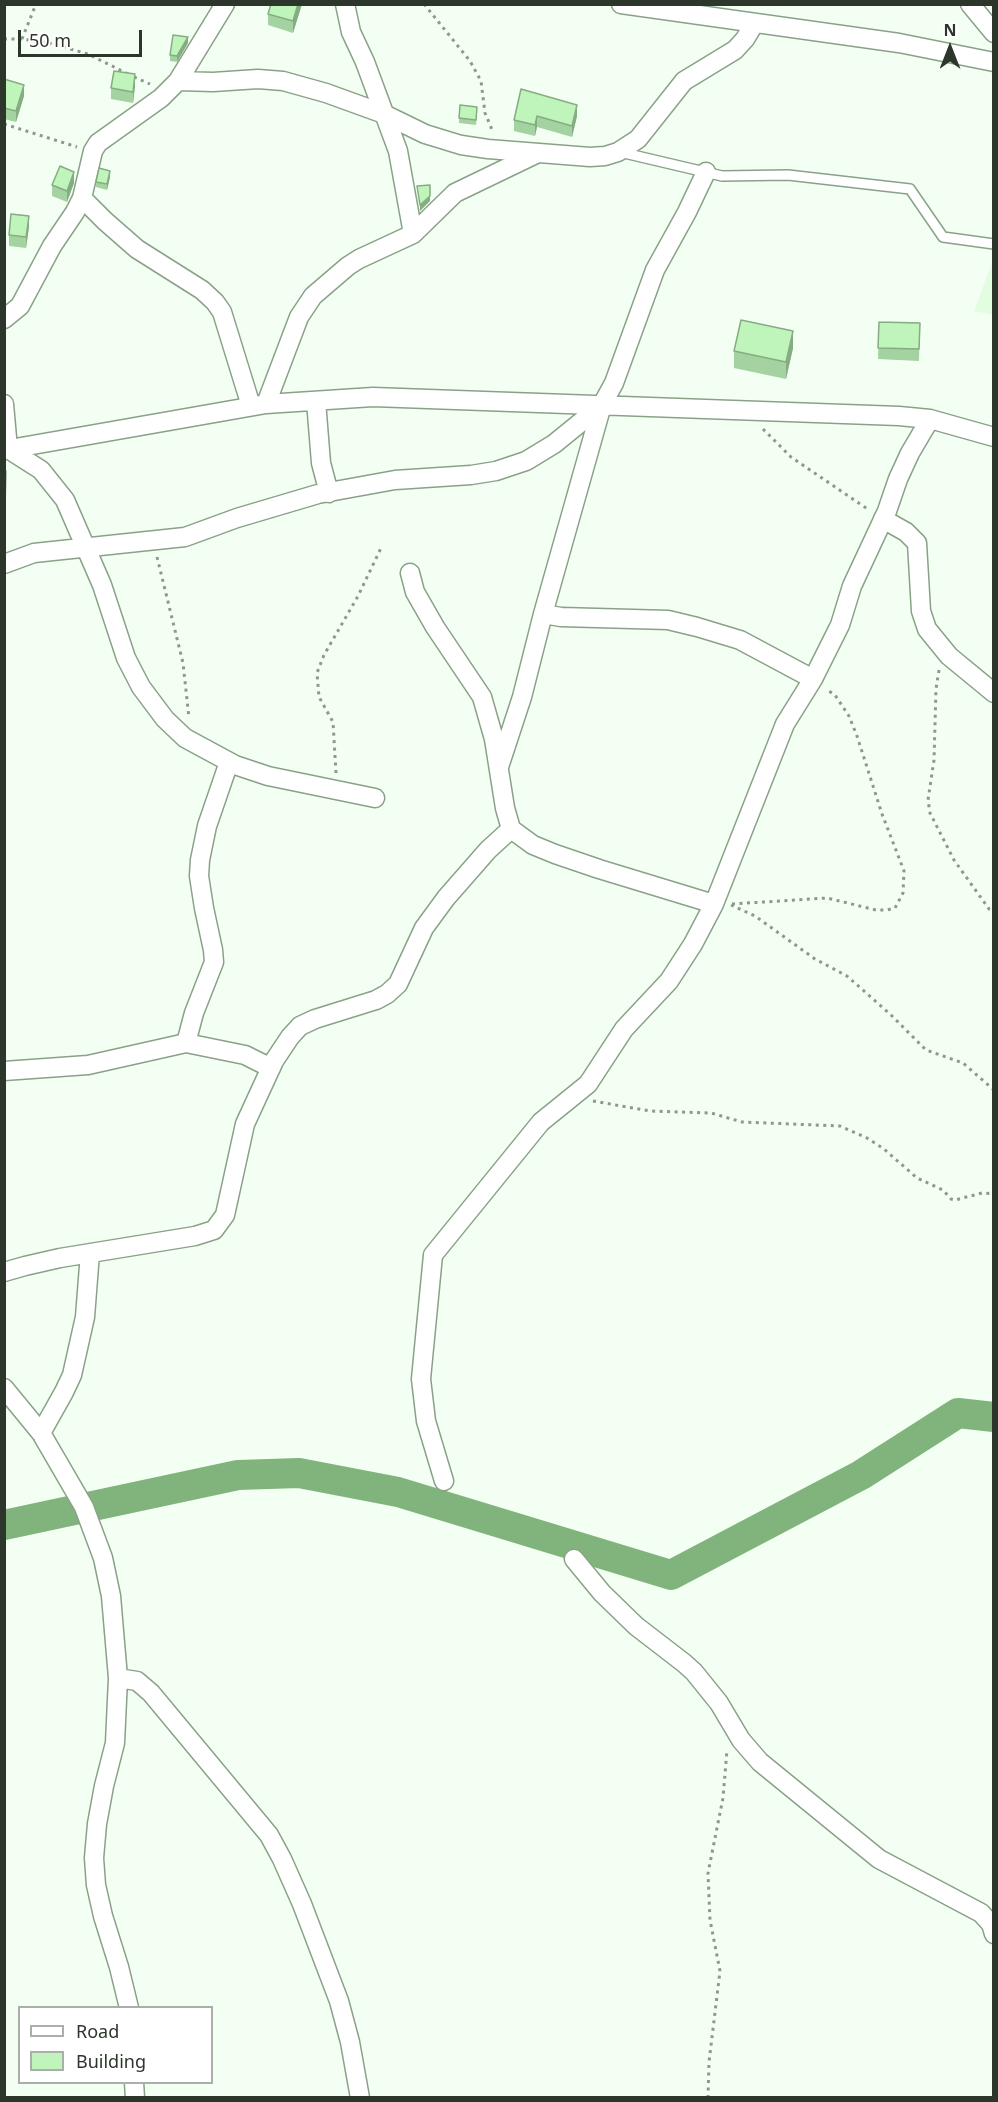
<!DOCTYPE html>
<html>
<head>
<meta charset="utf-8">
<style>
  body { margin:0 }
  #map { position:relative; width:998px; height:2102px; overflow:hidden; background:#f4fff3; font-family:"Noto Sans",sans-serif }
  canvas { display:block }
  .frame { position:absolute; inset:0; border:6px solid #2c362b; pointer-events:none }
  .legend { position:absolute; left:18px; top:2006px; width:195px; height:78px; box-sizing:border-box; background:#fff; border:2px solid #abafaa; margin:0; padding:8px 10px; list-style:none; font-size:18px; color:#2c362b }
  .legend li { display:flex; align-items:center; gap:12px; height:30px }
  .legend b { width:30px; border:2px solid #abafaa }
  .north { position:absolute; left:920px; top:18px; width:60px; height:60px; -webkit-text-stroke:4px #fff; paint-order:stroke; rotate:0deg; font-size:16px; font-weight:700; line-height:24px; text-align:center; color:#2c362b }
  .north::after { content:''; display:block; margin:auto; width:21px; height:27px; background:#2c362b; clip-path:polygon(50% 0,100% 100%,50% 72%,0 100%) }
  .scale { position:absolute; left:18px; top:30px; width:124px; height:27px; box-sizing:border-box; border:3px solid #2c362b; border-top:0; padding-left:8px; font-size:18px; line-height:21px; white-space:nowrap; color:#2c362b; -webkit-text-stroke:4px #fff; paint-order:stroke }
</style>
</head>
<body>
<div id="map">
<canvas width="998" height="2102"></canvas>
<div class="frame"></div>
<ul class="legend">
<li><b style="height:8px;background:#fff"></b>Road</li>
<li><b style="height:16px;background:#bff5bb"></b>Building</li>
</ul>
<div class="north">N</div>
<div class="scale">50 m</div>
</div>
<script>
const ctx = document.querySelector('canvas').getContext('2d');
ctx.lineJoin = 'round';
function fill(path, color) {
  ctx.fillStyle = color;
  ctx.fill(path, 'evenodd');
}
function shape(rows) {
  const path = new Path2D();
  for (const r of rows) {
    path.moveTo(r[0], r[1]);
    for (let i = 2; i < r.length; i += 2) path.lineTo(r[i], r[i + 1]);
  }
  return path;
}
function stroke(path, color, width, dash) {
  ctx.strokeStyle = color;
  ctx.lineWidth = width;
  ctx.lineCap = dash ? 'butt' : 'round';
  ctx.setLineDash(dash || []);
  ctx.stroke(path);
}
fill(shape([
  [993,260,993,315,974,311]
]), '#e3fde0');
stroke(shape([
  [4,1525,238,1475,299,1473,398,1492,671,1575,861,1475,958,1413,994,1417]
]), '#81b47d', 30);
const lane = shape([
  [620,152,722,176,788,175,910,189,943,237,994,244]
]);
const street = shape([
  [345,4,351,32,365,62,398,151,413,234],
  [621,4,899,43,994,62],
  [970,4,994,33],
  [178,81,213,82,258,79,283,81,326,93,384,114,425,134,461,145,488,149,590,157,605,156,618,152,638,139,684,81,735,50,745,39,754,24],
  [82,198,105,221,137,249,202,290,215,302,222,312,251,406],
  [4,319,20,306,52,246,75,212,82,198,93,151,98,143,161,98,178,81,225,4],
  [316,401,321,463,329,493],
  [4,404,8,449,41,470,65,500,102,585,126,658,141,687,165,719,185,738,235,765,268,776,375,798],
  [266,404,299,317,313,296,348,266,359,259,413,234,455,193,538,153],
  [4,450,266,404,373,397,899,416,930,419,994,437],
  [883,519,906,532,917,543,921,611,927,629,949,656,994,693],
  [4,564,34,553,185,537,237,518,318,494,395,480,471,475,496,471,526,461,554,444,602,405],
  [410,573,415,592,435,627,482,697,494,739,505,808,511,829,533,845,555,854,599,869,714,904],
  [543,614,561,617,668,620,697,627,740,640,813,679],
  [499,767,522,697,543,614,602,405,614,383,655,270,687,212,706,172],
  [186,1043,194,1013,214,962,213,950,204,908,199,876,200,860,207,826,229,762],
  [4,1071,88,1065,186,1043,245,1055,271,1068],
  [4,1272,25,1266,60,1258,195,1236,214,1230,225,1215,245,1124,274,1061,290,1037,300,1026,315,1019,376,1000,387,994,398,984,424,928,446,898,488,850,511,829],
  [4,1388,41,1433,84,1507,103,1558,111,1596,118,1678,115,1743,104,1786,97,1824,94,1858,96,1885,103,1916,119,1967,129,2008],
  [41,1433,64,1392,72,1375,85,1317,90,1253],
  [444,1481,426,1421,421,1379,433,1255,541,1122,588,1084,624,1029,669,981,693,944,714,904,785,724,813,679,840,625,852,586,887,511,898,479,910,453,930,419],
  [574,1559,602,1593,636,1626,684,1663,694,1672,719,1703,741,1740,760,1762,879,1859,981,1913,991,1924,994,1934],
  [118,1678,137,1681,151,1693,269,1835,282,1859,302,1904,339,2001,350,2042,360,2098],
  [134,2082,135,2098]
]);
stroke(lane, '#89a287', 12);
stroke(street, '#89a287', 21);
stroke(shape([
  [424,4,470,61,481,81,485,113,493,132],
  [4,39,22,39,49,43,88,54,128,74],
  [22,39,36,4],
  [134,77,150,84],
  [4,124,77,147],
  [763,429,791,457,869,510],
  [157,557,183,663,189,718],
  [939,670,936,689,934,760,928,800,930,813,954,860,989,909,994,911],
  [336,773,333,722,319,697,317,673,324,655,358,596,381,548],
  [732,904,827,898,876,910,887,910,895,908,903,893,904,871,882,814,857,736,849,716,835,695,826,689],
  [731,905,755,916,815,959,847,976,891,1015,926,1050,963,1063,994,1090],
  [593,1101,650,1111,711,1113,742,1122,840,1126,867,1138,884,1149,917,1178,943,1190,951,1199,955,1200,982,1193,994,1194],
  [708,2098,709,2062,720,1971,710,1920,708,1873,723,1798,727,1750]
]), '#8e988d', 3, [3, 4.5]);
stroke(lane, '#fff', 9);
stroke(street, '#fff', 18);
fill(shape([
  [118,4,142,4,118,6],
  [271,4,302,4,293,33,268,25,268,14],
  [188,43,177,62,170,61,170,55],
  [4,79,24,96,16,122,4,119],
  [135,86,133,103,111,99,111,88],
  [521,89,577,116,572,137,537,127,535,136,514,131,514,120],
  [477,113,476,125,459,123,459,118],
  [110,177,107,190,96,187,96,182],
  [74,183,67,202,52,196,52,185],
  [29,227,26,248,9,246,9,235],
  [879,322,920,323,919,361,878,359],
  [793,348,786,379,734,368,734,351]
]), '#a4d3a1');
fill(shape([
  [298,4,302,4,293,33,293,21],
  [188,37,188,43,177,62,177,56],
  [135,74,135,86,133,103,133,92],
  [24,85,24,96,16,122,16,111],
  [577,105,577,116,572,137,572,126],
  [537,116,537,127,535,136,535,125],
  [110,171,110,177,107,190,107,184],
  [74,172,74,183,67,202,67,191],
  [430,196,430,201,420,211,420,205],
  [29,216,29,227,26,248,26,237],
  [793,331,793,348,786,379,786,362]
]), '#86ac83');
const building = shape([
  [271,4,298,4,293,21,268,14,271,4],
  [173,35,188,37,177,56,170,55,173,35],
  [114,71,135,74,133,92,111,88,114,71],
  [4,79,24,85,16,111,4,108,4,79],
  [521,89,577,105,572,126,537,116,535,125,514,120,521,89],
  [460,105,477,107,476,120,459,118,460,105],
  [60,166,74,172,67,191,52,185,60,166],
  [99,168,110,171,107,184,96,182,99,168],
  [430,185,430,196,420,205,417,186,430,185],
  [11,214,29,216,26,237,9,235,11,214],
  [741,320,793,331,786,362,734,351,741,320],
  [879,322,920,323,919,349,878,348,879,322],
  [4,471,6,471,5,507,4,507,4,471]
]);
fill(building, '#bff5bb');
stroke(building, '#86ac83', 1.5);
</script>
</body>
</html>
